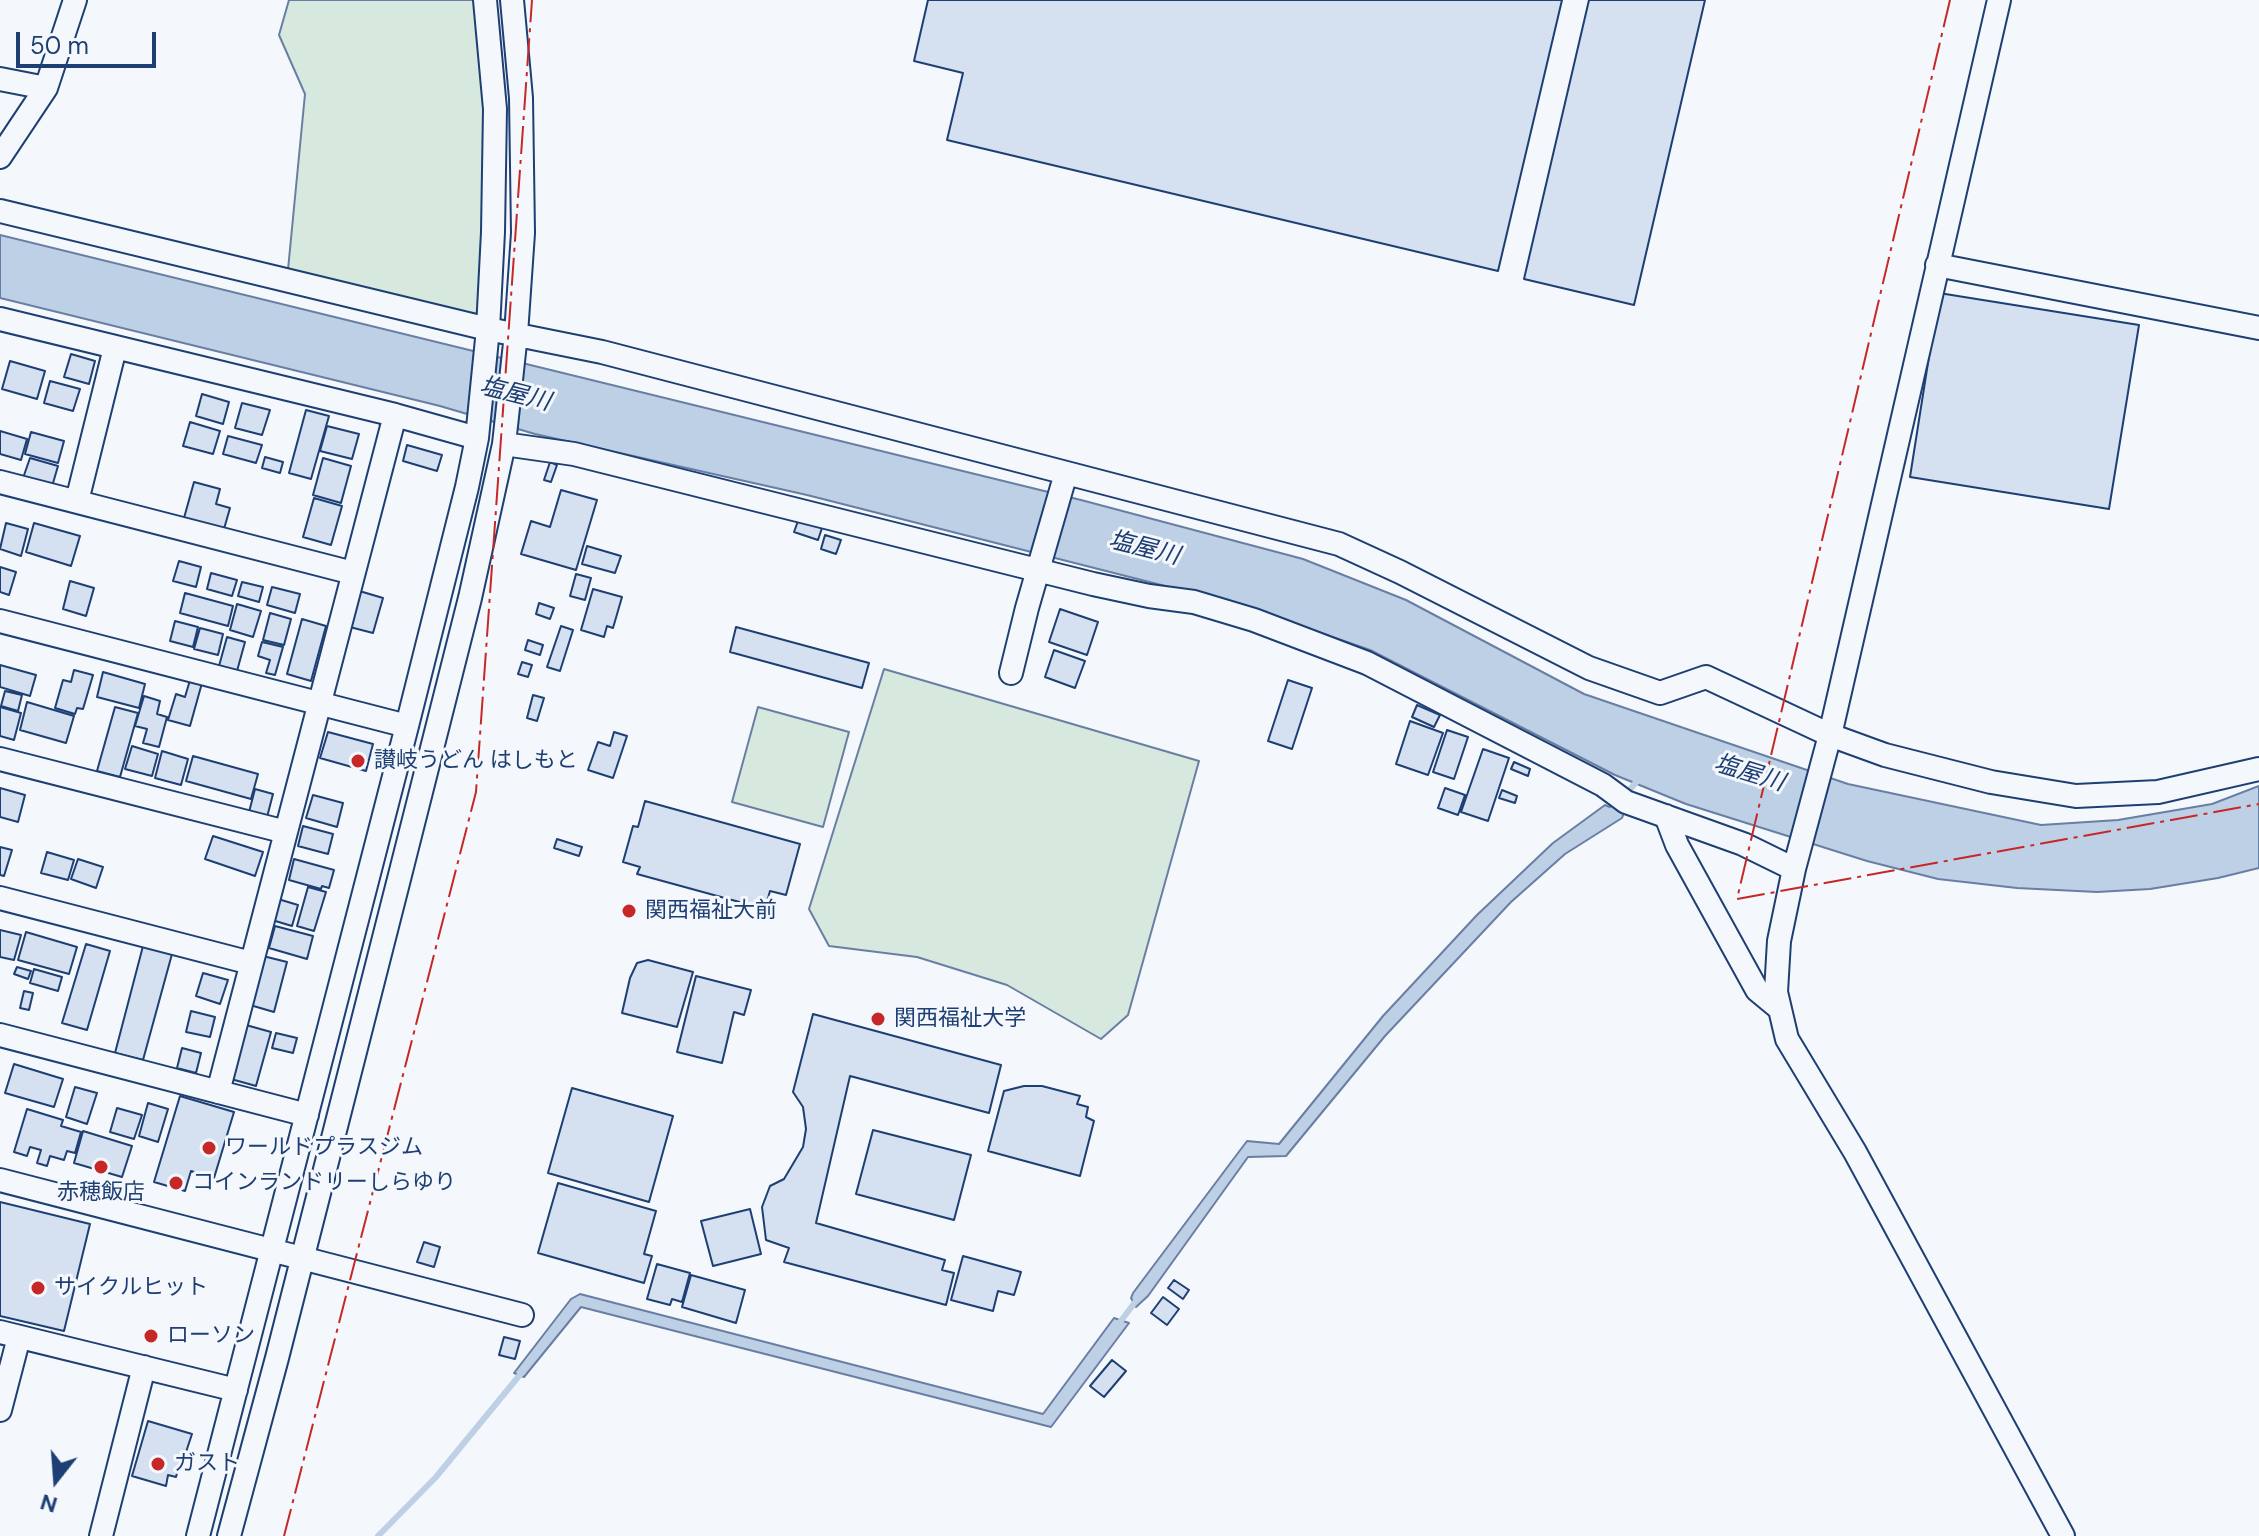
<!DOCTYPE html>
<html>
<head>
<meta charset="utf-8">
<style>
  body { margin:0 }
  #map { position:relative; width:2259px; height:1536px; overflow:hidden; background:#f4f7fb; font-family:"DM Sans",sans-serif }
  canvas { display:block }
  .north { position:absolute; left:16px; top:1440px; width:80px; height:80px; -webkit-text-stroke:6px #f4f7fb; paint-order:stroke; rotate:197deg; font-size:22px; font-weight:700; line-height:32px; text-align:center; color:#1d3f73 }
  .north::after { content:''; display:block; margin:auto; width:28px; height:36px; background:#1d3f73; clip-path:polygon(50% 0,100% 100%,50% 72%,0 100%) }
  .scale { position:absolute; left:16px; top:32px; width:140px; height:36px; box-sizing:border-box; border:4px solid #1d3f73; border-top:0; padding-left:10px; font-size:24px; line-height:28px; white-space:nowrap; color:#1d3f73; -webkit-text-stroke:6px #f4f7fb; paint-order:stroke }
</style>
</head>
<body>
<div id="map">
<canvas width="2259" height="1536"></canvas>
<div class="north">N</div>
<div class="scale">50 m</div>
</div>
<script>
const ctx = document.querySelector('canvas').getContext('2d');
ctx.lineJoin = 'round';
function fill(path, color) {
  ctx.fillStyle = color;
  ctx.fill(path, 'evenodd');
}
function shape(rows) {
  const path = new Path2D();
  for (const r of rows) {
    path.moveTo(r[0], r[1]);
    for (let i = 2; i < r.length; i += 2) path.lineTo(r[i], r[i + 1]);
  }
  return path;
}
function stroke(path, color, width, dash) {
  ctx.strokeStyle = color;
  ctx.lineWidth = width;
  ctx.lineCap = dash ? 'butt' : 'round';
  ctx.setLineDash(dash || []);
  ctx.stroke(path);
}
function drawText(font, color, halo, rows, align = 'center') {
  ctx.font = font + ' "DM Sans","Noto Sans JP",sans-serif';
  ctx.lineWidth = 6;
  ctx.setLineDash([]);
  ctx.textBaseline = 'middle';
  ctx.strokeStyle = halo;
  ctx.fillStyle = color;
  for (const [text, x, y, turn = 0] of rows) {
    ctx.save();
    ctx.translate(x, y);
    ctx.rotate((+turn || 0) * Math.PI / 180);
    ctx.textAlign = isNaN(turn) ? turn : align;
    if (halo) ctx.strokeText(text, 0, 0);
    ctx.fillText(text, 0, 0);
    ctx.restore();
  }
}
const green = shape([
  [289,0,483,0,488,329,287,280,305,94,279,35,289,0],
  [884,669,1199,761,1128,1015,1101,1039,1007,985,917,957,829,946,809,909,884,669],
  [758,707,849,732,823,827,732,802,758,707]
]);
fill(green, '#d7e8df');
stroke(green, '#687fa3', 2);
const water = shape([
  [0,235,1081,500,1303,559,1406,600,1584,694,1848,784,2041,825,2118,820,2212,804,2259,786,2259,868,2218,878,2150,889,2097,892,2017,888,1938,879,1867,861,1686,804,1615,775,1370,650,1240,605,807,495,535,434,440,406,0,298,0,235],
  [1605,805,1624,813,1622,818,1565,854,1511,902,1385,1036,1286,1156,1248,1157,1148,1296,1136,1307,1131,1298,1133,1293,1247,1141,1279,1144,1383,1016,1477,915,1553,843,1605,805],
  [580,1294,1043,1414,1114,1318,1129,1323,1051,1427,581,1307,524,1377,514,1373,571,1299,580,1294]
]);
fill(water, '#bed0e5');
stroke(water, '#687fa3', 2);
stroke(shape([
  [1609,814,1638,780],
  [1117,1326,1139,1297],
  [378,1536,436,1477,523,1371]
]), '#bed0e5', 6);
const building = shape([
  [928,0,1562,0,1498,271,947,140,963,73,914,61,928,0],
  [1589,0,1705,0,1634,305,1524,279,1589,0],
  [1939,293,2139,325,2109,509,1910,477,1939,293],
  [71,354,95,361,89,384,64,377,71,354],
  [10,361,45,371,37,399,2,389,10,361],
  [50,381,80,389,73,411,44,403,50,381],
  [202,394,229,402,223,424,196,416,202,394],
  [242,403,270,410,262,435,235,428,242,403],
  [306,410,329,416,311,479,289,473,306,410],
  [190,422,220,431,213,454,183,446,190,422],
  [327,426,359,434,352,459,320,451,327,426],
  [0,431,27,439,21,460,0,454,0,431],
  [31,432,64,441,58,463,25,454,31,432],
  [228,436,262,445,256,463,223,454,228,436],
  [407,445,442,455,437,471,403,461,407,445],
  [265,457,283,462,280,473,262,468,265,457],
  [30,458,58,466,51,490,22,481,30,458],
  [323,458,351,466,341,503,313,495,323,458],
  [550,462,557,465,551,482,544,480,550,462],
  [194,482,220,489,216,504,230,508,224,529,184,518,194,482],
  [561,490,597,500,576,570,521,554,531,521,550,527,561,490],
  [314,498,342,506,331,545,303,537,314,498],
  [798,521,822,528,818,540,794,532,798,521],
  [6,523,28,529,21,556,0,549,6,523],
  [34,523,80,536,71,566,26,552,34,523],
  [825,535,841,540,836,554,821,549,825,535],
  [587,546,621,556,615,573,582,564,587,546],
  [179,561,201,567,196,587,173,581,179,561],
  [0,567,16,572,9,595,0,592,0,567],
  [211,573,237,580,232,596,207,589,211,573],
  [576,574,591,578,585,600,570,596,576,574],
  [70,581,94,588,86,616,63,609,70,581],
  [242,582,263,587,259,602,238,596,242,582],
  [272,587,300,594,295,613,267,605,272,587],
  [593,589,622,597,613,628,607,626,604,637,581,630,593,589],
  [356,590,383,598,373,633,346,626,356,590],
  [185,593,233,606,228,626,180,613,185,593],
  [539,603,554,608,550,619,536,614,539,603],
  [237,604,261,611,253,637,230,630,237,604],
  [1060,609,1098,622,1087,655,1049,642,1060,609],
  [270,613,291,619,284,645,263,640,270,613],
  [302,619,326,626,311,681,287,674,302,619],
  [175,621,198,627,193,647,170,641,175,621],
  [561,626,573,630,560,671,547,667,561,626],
  [736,627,869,663,862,688,730,652,736,627],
  [200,628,223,634,218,655,194,649,200,628],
  [227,637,245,642,237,671,219,666,227,637],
  [528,640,543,645,540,655,525,650,528,640],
  [262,642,283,647,275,675,266,673,270,660,258,656,262,642],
  [1054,650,1085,661,1075,688,1045,677,1054,650],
  [522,662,532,665,528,677,518,674,522,662],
  [0,665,36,675,30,696,0,687,0,665],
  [74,670,93,675,83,709,77,708,75,714,55,708,63,680,71,682,74,670],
  [103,672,145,684,139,708,97,697,103,672],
  [190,680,202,683,190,726,168,720,176,694,185,697,190,680],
  [1288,680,1312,688,1292,749,1268,741,1288,680],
  [5,691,22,695,18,711,1,706,5,691],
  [533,695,544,698,537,721,527,718,533,695],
  [144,696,160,701,157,714,167,717,159,747,143,743,147,729,135,726,144,696],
  [27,702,74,716,66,743,20,730,27,702],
  [1417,705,1440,715,1434,727,1412,717,1417,705],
  [0,707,21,713,14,740,0,736,0,707],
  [115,707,138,713,120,777,97,771,115,707],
  [1410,721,1443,733,1428,775,1396,764,1410,721],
  [1447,730,1468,737,1454,779,1433,772,1447,730],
  [328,732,373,744,366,771,320,758,328,732],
  [614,732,627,736,613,778,588,770,598,742,610,746,614,732],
  [132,746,158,754,152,776,125,769,132,746],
  [1483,749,1509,758,1488,821,1461,812,1483,749],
  [162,751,188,759,181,785,155,778,162,751],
  [193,756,258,774,251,799,186,781,193,756],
  [1514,762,1530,769,1528,776,1511,769,1514,762],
  [0,788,25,795,18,822,0,817,0,788],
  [1445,788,1465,795,1458,815,1438,808,1445,788],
  [255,789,273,794,266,821,248,816,255,789],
  [1502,790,1517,796,1515,803,1499,798,1502,790],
  [313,795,343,803,337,827,306,818,313,795],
  [645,801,800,844,786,895,770,891,765,909,637,874,640,867,623,862,633,826,638,827,645,801],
  [303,826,333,834,328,854,298,846,303,826],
  [213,836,263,852,255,876,205,859,213,836],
  [557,839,582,847,579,856,554,848,557,839],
  [0,847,12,850,4,876,0,875,0,847],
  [47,852,74,860,68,880,41,873,47,852],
  [78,859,103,867,96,888,71,879,78,859],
  [294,859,334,870,329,888,322,886,321,889,289,880,294,859],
  [308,887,326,892,314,931,297,926,308,887],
  [278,899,298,905,292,926,272,920,278,899],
  [275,926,313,936,307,959,269,948,275,926],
  [0,930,21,935,14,960,0,957,0,930],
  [26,932,77,947,69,974,18,960,26,932],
  [86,944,110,951,87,1030,62,1023,86,944],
  [143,946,172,954,143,1060,115,1053,143,946],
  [263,956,287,962,274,1012,250,1005,263,956],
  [648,960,693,972,677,1027,622,1013,630,978,637,963,648,960],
  [17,967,31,971,28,979,14,974,17,967],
  [34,969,62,977,58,991,30,983,34,969],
  [203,973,228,980,220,1004,196,996,203,973],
  [696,976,751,990,744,1015,734,1012,722,1063,677,1052,696,976],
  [24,991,33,993,29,1010,20,1008,24,991],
  [191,1011,215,1017,210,1037,186,1032,191,1011],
  [813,1014,1001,1065,989,1113,850,1076,816,1223,945,1260,942,1270,954,1273,946,1305,784,1262,789,1248,766,1240,762,1207,770,1186,784,1179,803,1147,806,1129,803,1107,793,1092,813,1014],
  [246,1025,271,1032,256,1086,231,1079,246,1025],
  [276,1033,297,1038,293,1053,272,1048,276,1033],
  [182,1048,201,1053,196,1073,177,1068,182,1048],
  [14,1064,63,1079,54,1107,5,1093,14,1064],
  [1024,1086,1042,1086,1080,1096,1077,1104,1088,1107,1086,1117,1094,1121,1080,1176,988,1151,1004,1091,1024,1086],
  [75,1087,97,1093,87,1124,66,1117,75,1087],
  [572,1088,673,1116,649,1202,548,1173,572,1088],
  [180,1096,234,1112,214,1178,191,1171,185,1191,154,1182,180,1096],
  [148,1103,168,1109,158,1142,139,1136,148,1103],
  [117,1108,142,1115,134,1139,110,1132,117,1108],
  [27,1109,63,1120,61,1126,81,1132,75,1153,67,1151,64,1160,50,1156,47,1166,37,1163,41,1150,30,1147,27,1156,14,1152,27,1109],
  [873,1130,971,1155,954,1220,856,1194,873,1130],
  [83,1131,132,1146,122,1177,74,1163,83,1131],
  [558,1183,656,1211,644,1254,652,1256,644,1283,538,1253,558,1183],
  [0,1202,90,1224,64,1331,0,1316,0,1202],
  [750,1209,761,1254,713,1266,701,1221,750,1209],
  [424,1242,440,1247,434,1267,417,1262,424,1242],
  [963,1256,1021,1272,1014,1295,998,1291,993,1311,951,1300,963,1256],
  [657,1264,690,1273,682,1302,672,1299,670,1305,647,1299,657,1264],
  [691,1275,745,1290,736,1323,682,1307,691,1275],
  [1174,1280,1189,1290,1183,1299,1168,1288,1174,1280],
  [1163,1297,1179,1309,1167,1325,1151,1313,1163,1297],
  [504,1337,520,1341,515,1359,499,1355,504,1337],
  [1112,1360,1126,1371,1104,1397,1090,1386,1112,1360],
  [148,1421,192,1434,186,1452,183,1451,176,1477,168,1475,166,1486,132,1476,148,1421]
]);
fill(building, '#d5e0f0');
stroke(building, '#1d3f73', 2);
const minor = shape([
  [1999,0,1830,735,1794,869,1779,941,1776,992,1787,1039,1855,1152,2063,1536],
  [0,79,46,88],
  [0,157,46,88,75,0],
  [0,211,488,329,602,352,1339,544,1400,572,1589,668,1660,693,1706,677,1830,735,1885,755,1991,782,2076,796,2158,792,2259,769],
  [1937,265,2259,328],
  [0,319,395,415,477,438],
  [504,444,574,454,1093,584,1149,596,1194,602,1254,620,1367,663,1603,785,1626,802,1743,844,1794,869],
  [0,482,353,573],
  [77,501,115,348],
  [0,621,407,726],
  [1011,673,1027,608,1066,473],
  [0,759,286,832],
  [1666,816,1677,845,1757,990,1780,1009],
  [0,898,251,963],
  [0,1035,307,1115],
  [218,1092,395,415],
  [0,1180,522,1315],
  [0,1332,236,1390],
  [0,1410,19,1337],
  [101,1536,144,1367],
  [198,1536,407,726,467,487,477,438,488,329,493,232,495,109,485,0],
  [229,1536,277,1358,399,879,470,598,504,444,516,334,523,233,521,98,512,0]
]);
stroke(minor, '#1d3f73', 26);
stroke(minor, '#f4f7fb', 22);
stroke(shape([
  [1950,0,1737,899,2259,804],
  [284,1536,476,792,532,0]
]), '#c62828', 2, [28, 6, 4, 6]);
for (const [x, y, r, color] of [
  [358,761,8,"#c62828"],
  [629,911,8,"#c62828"],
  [878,1019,8,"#c62828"],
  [209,1148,8,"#c62828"],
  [101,1167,8,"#c62828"],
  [176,1183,8,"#c62828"],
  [38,1288,8,"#c62828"],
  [151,1336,8,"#c62828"],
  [158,1464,8,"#c62828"]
]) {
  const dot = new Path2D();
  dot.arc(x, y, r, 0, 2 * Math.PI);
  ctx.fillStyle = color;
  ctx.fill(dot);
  stroke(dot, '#f4f7fb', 3);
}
drawText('22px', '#1d3f73', '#f4f7fb', [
  ["讃岐うどん はしもと",374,761],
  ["関西福祉大前",645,911],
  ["関西福祉大学",894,1019],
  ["ワールドプラスジム",225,1148],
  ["コインランドリーしらゆり",192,1183],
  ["赤穂飯店",101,1193,"center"],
  ["サイクルヒット",54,1288],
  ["ローソン",167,1336],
  ["ガスト",174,1464]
], 'left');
drawText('italic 24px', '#1d3f73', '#f4f7fb', [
  ["塩屋川",515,395,14],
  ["塩屋川",1144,549,14],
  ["塩屋川",1749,774,17]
]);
</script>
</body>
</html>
